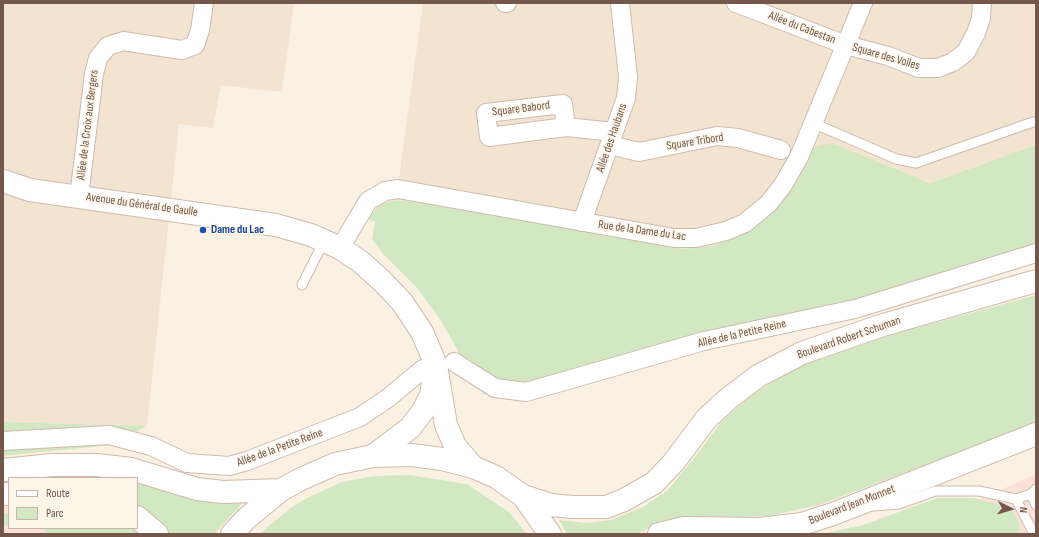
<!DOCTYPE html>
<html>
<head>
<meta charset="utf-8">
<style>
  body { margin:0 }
  #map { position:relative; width:1039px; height:537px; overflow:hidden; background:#fbf1e3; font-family:"Sofia Sans Condensed",sans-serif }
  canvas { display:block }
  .frame { position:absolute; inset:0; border:4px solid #72574a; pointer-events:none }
  .legend { position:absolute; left:8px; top:477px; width:130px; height:52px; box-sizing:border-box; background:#fef5e9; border:1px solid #c6b6a9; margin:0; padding:5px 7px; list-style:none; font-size:12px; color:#72574a }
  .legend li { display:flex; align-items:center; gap:8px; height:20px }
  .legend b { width:20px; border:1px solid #c6b6a9 }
  .north { position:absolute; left:991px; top:489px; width:40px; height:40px; -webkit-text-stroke:3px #fef5e9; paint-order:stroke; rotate:95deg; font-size:11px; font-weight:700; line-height:16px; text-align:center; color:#72574a }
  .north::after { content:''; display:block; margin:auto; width:14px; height:18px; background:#72574a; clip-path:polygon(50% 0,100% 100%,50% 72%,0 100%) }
</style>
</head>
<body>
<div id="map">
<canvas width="1039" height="537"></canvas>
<div class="frame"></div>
<ul class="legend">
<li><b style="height:5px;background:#fff"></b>Route</li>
<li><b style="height:11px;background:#d2e8c2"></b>Parc</li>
</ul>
<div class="north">N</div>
</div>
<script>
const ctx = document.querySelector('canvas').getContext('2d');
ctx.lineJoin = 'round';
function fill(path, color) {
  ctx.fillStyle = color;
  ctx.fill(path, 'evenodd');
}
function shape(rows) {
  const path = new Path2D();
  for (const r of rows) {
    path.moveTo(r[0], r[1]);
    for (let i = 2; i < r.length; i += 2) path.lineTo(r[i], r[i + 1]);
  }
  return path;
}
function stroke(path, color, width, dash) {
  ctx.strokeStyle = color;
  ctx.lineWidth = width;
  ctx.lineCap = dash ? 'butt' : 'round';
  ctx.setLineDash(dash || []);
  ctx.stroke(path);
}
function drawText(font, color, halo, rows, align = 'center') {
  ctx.font = font + ' "Sofia Sans Condensed",sans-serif';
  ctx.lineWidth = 3;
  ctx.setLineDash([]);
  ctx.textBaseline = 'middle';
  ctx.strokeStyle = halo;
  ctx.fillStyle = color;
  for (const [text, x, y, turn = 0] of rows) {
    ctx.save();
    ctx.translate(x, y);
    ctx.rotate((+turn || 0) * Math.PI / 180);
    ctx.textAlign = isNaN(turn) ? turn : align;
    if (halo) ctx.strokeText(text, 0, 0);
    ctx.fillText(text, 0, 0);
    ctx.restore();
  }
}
fill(shape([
  [3,3,294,3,282,92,221,85,213,128,179,124,147,426,3,422],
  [423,3,1036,3,1036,145,930,183,837,145,812,148,806,164,791,190,772,213,749,230,713,246,685,249,415,202,396,200]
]), '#f3e3d1');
fill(shape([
  [1036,474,1036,534,902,534],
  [3,496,9,497,9,528,137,528,149,534,3,534]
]), '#fbe1d7');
fill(shape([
  [828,144,837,145,930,183,1036,145,1036,254,527,399,483,394,463,367,457,349,440,319,416,287,384,255,372,239,375,222,368,219,380,204,396,200,415,202,685,249,713,246,749,230,772,213,791,190,806,164,812,148],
  [1036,295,1036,423,819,505,769,516,686,519,656,525,636,534,567,534,559,520,587,523,611,520,643,507,668,490,695,457,722,421,753,394,797,367,877,339],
  [3,422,147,426,111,445,3,456],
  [66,473,126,478,26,478],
  [409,475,467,484,509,512,527,534,259,534,292,507,309,497,342,482,374,476],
  [137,481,240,499,242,504,214,534,165,534,137,507],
  [937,498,973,498,1001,505,1013,512,1020,525,1018,534,821,534,863,525],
  [3,513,9,513,9,526,3,526],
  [45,528,137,528,144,534,45,534]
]), '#d2e8c2');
const service = shape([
  [813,123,896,159,916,163,1033,122],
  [302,285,324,241],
  [1031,494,1036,505],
  [1016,499,1034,534],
  [873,506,899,504,935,491,979,491,1016,499,1031,494,1036,489]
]);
const minor = shape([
  [505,3,507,3],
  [736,3,846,45,888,56,919,68,938,68,953,62,966,52,976,33,981,18,982,3],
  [566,127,563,104,486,113,489,137,566,127,614,132],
  [610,145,639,152,717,136,738,138,781,150],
  [79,197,94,74,98,58,108,46,123,41,182,50,195,45,200,30,204,3],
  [582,222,626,98,628,77,620,3],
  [340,248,368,201,385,191,398,189,674,238,696,238,726,231,745,223,769,203,783,185,799,157,863,3],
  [454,362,495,388,526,392,704,341,855,309,1036,253],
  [3,441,109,435,151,446,187,463,229,466,247,461,360,417,388,398,423,369]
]);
const tertiary = shape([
  [3,181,30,190,276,225,311,235,340,248,361,262,382,281,402,302,422,332,436,365,446,425,455,446,473,467],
  [373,456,410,428,423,411,431,395,434,376]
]);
const secondary = shape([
  [3,470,52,465,97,465,131,469,197,489,223,492,281,490],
  [3,494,9,494],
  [523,496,551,505,572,507,606,507,624,500,654,483,673,463,707,418,729,398,758,376,802,353,880,326,1036,281],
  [137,517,157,534],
  [232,534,247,518,281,490,301,479,335,464,373,456,412,455,442,459,473,467,496,477,523,496,550,534],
  [659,534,684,528,759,529,802,524,833,514,1036,434]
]);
stroke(service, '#cebbad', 11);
stroke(minor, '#cebbad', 20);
stroke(tertiary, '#cebbad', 24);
stroke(secondary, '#d1baaa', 24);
stroke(service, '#fff', 9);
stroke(minor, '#fff', 18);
stroke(tertiary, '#fff', 22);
stroke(secondary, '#fff', 22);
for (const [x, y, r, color] of [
  [203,230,4,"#1a4fb4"]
]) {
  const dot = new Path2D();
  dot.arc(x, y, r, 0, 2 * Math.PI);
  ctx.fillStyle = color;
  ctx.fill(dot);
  stroke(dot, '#fef5e9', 1.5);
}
drawText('12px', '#72574a', '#fef5e9', [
  ["Allée du Cabestan",802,28,21],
  ["Square des Voiles",886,57,16],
  ["Square Babord",521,109,-7],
  ["Allée de la Croix aux Bergers",88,125,-83],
  ["Allée des Haubans",612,138,-71],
  ["Square Tribord",695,142,-9],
  ["Avenue du Général de Gaulle",142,205,8],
  ["Rue de la Dame du Lac",642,231,8],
  ["Allée de la Petite Reine",742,334,-13],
  ["Boulevard Robert Schuman",849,338,-19],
  ["Allée de la Petite Reine",280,448,-20],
  ["Boulevard Jean Monnet",852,505,-21]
]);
drawText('bold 12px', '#164399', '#fef5e9', [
  ["Dame du Lac",211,230]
], 'left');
</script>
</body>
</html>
